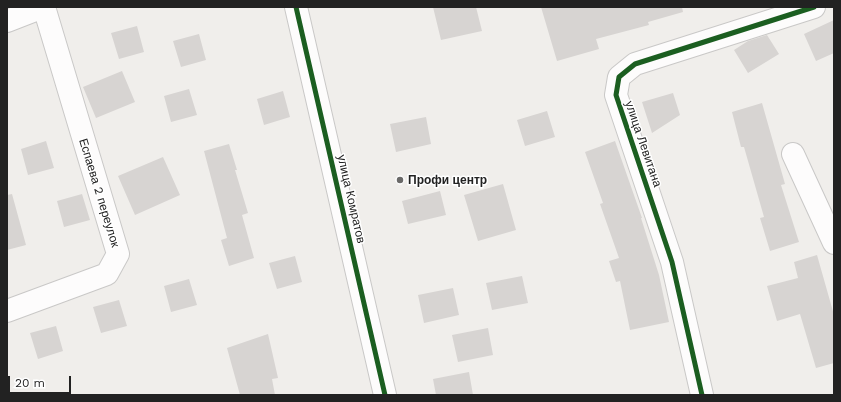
<!DOCTYPE html>
<html>
<head>
<meta charset="utf-8">
<style>
  body { margin:0 }
  #map { position:relative; width:841px; height:402px; overflow:hidden; background:#f0eeeb; font-family:"Work Sans",sans-serif }
  canvas { display:block }
  .frame { position:absolute; inset:0; border:8px solid #222; pointer-events:none }
  .scale { position:absolute; left:8px; top:376px; width:63px; height:18px; box-sizing:border-box; border:2px solid #222; border-top:0; padding-left:5px; font-size:12px; line-height:14px; white-space:nowrap; color:#222; -webkit-text-stroke:3px #fff; paint-order:stroke }
</style>
</head>
<body>
<div id="map">
<canvas width="841" height="402"></canvas>
<div class="frame"></div>
<div class="scale">20 m</div>
</div>
<script>
const ctx = document.querySelector('canvas').getContext('2d');
ctx.lineJoin = 'round';
function fill(path, color) {
  ctx.fillStyle = color;
  ctx.fill(path, 'evenodd');
}
function shape(rows) {
  const path = new Path2D();
  for (const r of rows) {
    path.moveTo(r[0], r[1]);
    for (let i = 2; i < r.length; i += 2) path.lineTo(r[i], r[i + 1]);
  }
  return path;
}
function stroke(path, color, width, dash) {
  ctx.strokeStyle = color;
  ctx.lineWidth = width;
  ctx.lineCap = dash ? 'butt' : 'round';
  ctx.setLineDash(dash || []);
  ctx.stroke(path);
}
function drawText(font, color, halo, rows, align = 'center') {
  ctx.font = font + ' "Work Sans",sans-serif';
  ctx.lineWidth = 3;
  ctx.setLineDash([]);
  ctx.textBaseline = 'middle';
  ctx.strokeStyle = halo;
  ctx.fillStyle = color;
  for (const [text, x, y, turn = 0] of rows) {
    ctx.save();
    ctx.translate(x, y);
    ctx.rotate((+turn || 0) * Math.PI / 180);
    ctx.textAlign = isNaN(turn) ? turn : align;
    if (halo) ctx.strokeText(text, 0, 0);
    ctx.fillText(text, 0, 0);
    ctx.restore();
  }
}
fill(shape([
  [433,7,476,7,482,31,441,40],
  [541,7,682,7,683,12,648,22,649,25,596,39,599,49,557,61],
  [834,20,834,53,816,61,804,34],
  [137,26,144,52,119,59,111,33],
  [199,34,206,60,181,67,173,41],
  [767,35,779,54,748,73,734,50,748,41],
  [122,71,135,102,96,118,83,87],
  [189,89,197,115,171,122,164,96],
  [283,91,290,117,264,125,257,99],
  [673,93,680,115,652,133,642,102],
  [762,103,785,184,781,185,799,242,770,251,760,218,764,217,744,147,741,147,732,112],
  [547,111,555,137,525,146,517,120],
  [426,117,431,144,396,152,390,124],
  [46,141,54,168,28,175,21,149],
  [615,141,642,218,641,218,659,275,669,322,630,330,620,281,616,282,609,261,619,258,600,204,603,203,585,152],
  [229,144,237,170,235,170,248,213,242,215,254,258,229,266,221,240,227,238,204,151],
  [163,157,180,195,135,215,118,176],
  [503,184,516,230,478,241,464,195],
  [440,191,446,215,408,224,402,201],
  [12,194,26,245,7,250,7,195],
  [82,194,90,220,64,227,57,201],
  [817,255,834,315,834,363,816,368,800,314,777,321,767,286,798,278,794,262],
  [295,256,302,282,277,289,269,263],
  [522,276,528,303,492,310,486,283],
  [189,279,197,305,171,312,164,286],
  [453,288,459,315,424,323,418,295],
  [119,300,127,326,101,333,93,307],
  [56,326,63,351,38,359,30,333],
  [488,328,493,355,458,362,452,335],
  [268,334,278,378,272,379,275,395,240,395,227,348],
  [469,372,473,395,436,395,433,379]
]), '#d7d4d2');
const minor = shape([
  [296,7,385,395],
  [7,21,43,7],
  [793,154,834,243],
  [7,311,107,274,118,254,44,7],
  [702,395,672,262,616,95,619,77,635,64,814,7]
]);
stroke(minor, '#c9c8c7', 24);
stroke(minor, '#fdfcfc', 22);
stroke(shape([
  [296,7,385,395],
  [702,395,672,262,616,95,619,77,635,64,814,7]
]), '#1b5e20', 5);
for (const [x, y, r, color] of [
  [400,180,4,"#6a6968"]
]) {
  const dot = new Path2D();
  dot.arc(x, y, r, 0, 2 * Math.PI);
  ctx.fillStyle = color;
  ctx.fill(dot);
  stroke(dot, '#fff', 1.5);
}
drawText('12px', '#222', '#fff', [
  ["улица Левитана",643,144,71],
  ["Еспаева 2 переулок",99,193,73],
  ["улица Комратов",351,199,77]
]);
drawText('bold 12px', '#222', '#fff', [
  ["Профи центр",408,180]
], 'left');
</script>
</body>
</html>
